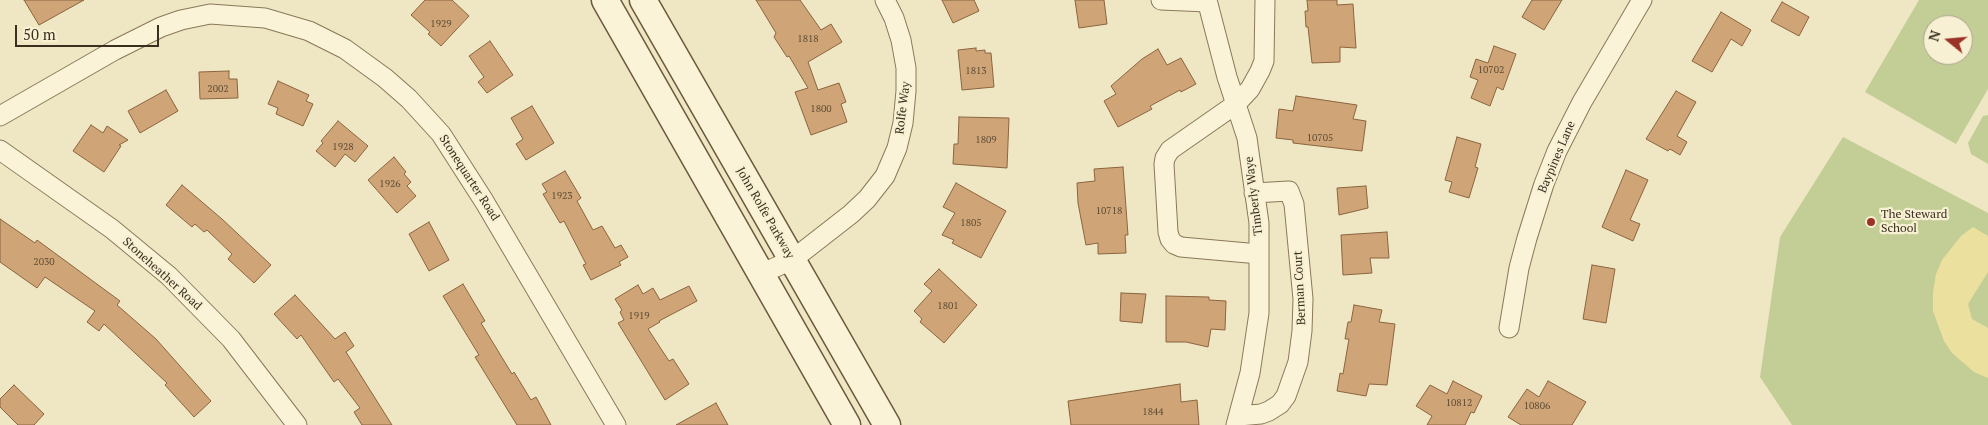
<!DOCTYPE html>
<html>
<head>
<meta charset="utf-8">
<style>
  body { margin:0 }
  #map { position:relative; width:1988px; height:425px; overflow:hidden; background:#efe7c3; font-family:"PT Serif",serif }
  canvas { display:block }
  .north { position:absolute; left:1923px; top:15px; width:50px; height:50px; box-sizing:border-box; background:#f7f0d3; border:1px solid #aba28b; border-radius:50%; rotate:287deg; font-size:14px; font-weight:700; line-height:20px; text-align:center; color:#3a2e1e }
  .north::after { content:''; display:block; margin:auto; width:18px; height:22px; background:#9b3227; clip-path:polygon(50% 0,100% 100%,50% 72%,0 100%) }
  .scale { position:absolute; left:15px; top:25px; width:144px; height:22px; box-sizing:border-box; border:2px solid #3a2e1e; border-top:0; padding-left:6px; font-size:15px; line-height:18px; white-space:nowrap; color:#3a2e1e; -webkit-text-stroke:4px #f7f0d3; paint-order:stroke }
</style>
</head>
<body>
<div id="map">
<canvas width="1988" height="425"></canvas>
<div class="north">N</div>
<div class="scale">50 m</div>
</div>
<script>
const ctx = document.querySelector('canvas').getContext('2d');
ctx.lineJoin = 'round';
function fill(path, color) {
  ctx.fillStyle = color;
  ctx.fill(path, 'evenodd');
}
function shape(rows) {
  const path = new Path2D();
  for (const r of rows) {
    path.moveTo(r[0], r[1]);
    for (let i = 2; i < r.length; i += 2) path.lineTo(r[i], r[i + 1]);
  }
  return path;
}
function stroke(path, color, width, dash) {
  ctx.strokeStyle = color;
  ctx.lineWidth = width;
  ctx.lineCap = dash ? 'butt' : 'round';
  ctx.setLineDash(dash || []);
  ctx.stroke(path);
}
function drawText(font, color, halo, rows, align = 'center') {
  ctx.font = font + ' "PT Serif",serif';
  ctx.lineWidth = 4.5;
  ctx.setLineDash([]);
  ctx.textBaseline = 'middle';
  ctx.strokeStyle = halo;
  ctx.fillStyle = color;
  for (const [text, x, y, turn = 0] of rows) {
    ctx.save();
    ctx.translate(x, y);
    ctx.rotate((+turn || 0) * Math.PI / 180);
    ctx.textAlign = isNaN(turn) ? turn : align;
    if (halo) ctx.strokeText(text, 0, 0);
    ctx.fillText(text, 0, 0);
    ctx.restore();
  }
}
fill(shape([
  [1919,0,1988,0,1988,89,1956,144,1865,92],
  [1933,25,1963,25,1963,55,1933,55],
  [1988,115,1988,164,1971,154,1968,143,1983,116],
  [1843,137,1988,213,1988,425,1792,425,1760,377,1780,237]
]), '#c2ce96');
fill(shape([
  [1973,227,1988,236,1988,272,1968,304,1972,319,1988,328,1988,378,1974,372,1952,353,1944,341,1933,311,1933,292,1936,274,1942,260,1961,236]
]), '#ece09f');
const building = shape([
  [24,0,84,0,39,25,24,0],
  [425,0,452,0,469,16,441,46,428,34,430,32,411,15,425,0],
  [756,0,800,0,821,30,831,24,842,42,808,62,818,90,839,83,846,102,841,104,847,122,811,135,795,92,808,88,789,56,787,57,774,37,776,33,756,0],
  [942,0,974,0,979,11,953,23,942,0],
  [1075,0,1104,0,1107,24,1079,28,1075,0],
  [1307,0,1337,0,1337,5,1353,4,1356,48,1340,47,1340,62,1312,63,1308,27,1306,27,1305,11,1308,11,1307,0],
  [1532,0,1562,0,1544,30,1522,17,1532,0],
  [1782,2,1809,17,1799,36,1771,21,1782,2],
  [1721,12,1751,30,1742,46,1731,39,1712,72,1692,61,1721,12],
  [490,41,513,75,487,93,478,82,484,77,469,56,490,41],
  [1494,46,1516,54,1503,90,1497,87,1490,106,1471,98,1478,80,1470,77,1476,59,1488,63,1494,46],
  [976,48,976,51,985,50,985,53,991,53,994,87,962,90,958,50,976,48],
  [1158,49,1167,65,1181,58,1196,84,1181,92,1180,90,1150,106,1152,109,1118,127,1104,101,1116,94,1111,86,1142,59,1158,49],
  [229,71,229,79,237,79,238,98,200,99,199,72,229,71],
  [278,81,309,95,306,101,313,104,303,126,276,114,278,108,268,104,278,81],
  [166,90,178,111,140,133,128,111,166,90],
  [1676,91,1696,102,1677,136,1687,142,1680,155,1670,149,1668,151,1646,139,1676,91],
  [1296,96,1357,105,1353,119,1366,121,1362,151,1293,143,1293,140,1276,138,1279,109,1293,111,1296,96],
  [532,106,554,143,526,160,516,144,523,139,511,118,532,106],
  [959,117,1009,118,1007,168,953,164,954,144,958,144,959,117],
  [338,121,368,146,355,162,345,154,335,167,316,151,323,143,321,141,338,121],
  [91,125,103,133,107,126,128,140,119,145,121,146,104,172,73,151,91,125],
  [1457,137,1481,144,1475,167,1478,168,1469,198,1449,192,1452,182,1445,180,1457,137],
  [394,157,406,172,404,174,411,182,407,186,416,196,397,213,368,180,394,157],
  [1123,167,1128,235,1125,235,1126,253,1098,254,1098,243,1086,245,1078,203,1077,183,1095,181,1094,169,1123,167],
  [1626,170,1648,180,1630,220,1640,224,1633,241,1602,227,1626,170],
  [565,171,581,198,577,201,593,230,602,226,615,248,621,245,628,257,619,262,621,265,591,280,583,265,586,264,564,221,560,223,543,194,547,192,542,184,565,171],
  [956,183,1006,211,981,258,952,243,954,240,942,235,955,213,943,207,956,183],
  [182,185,222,219,271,265,254,283,228,259,232,254,207,230,204,232,195,224,192,227,166,205,182,185],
  [1366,186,1368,208,1339,215,1337,188,1366,186],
  [0,219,35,243,37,240,120,301,117,305,156,339,211,401,194,417,165,385,167,383,104,324,99,331,87,322,95,311,45,277,37,288,0,262,0,219],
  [429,222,449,260,429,271,409,234,429,222],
  [1387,232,1389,258,1370,258,1372,273,1343,275,1341,235,1387,232],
  [1592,265,1615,269,1606,323,1583,319,1592,265],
  [939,269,977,305,944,343,920,322,922,319,914,311,932,291,924,284,939,269],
  [463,284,485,321,481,323,512,374,514,372,531,400,536,397,551,425,517,425,475,357,479,355,443,296,463,284],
  [638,285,643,294,653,288,660,300,689,286,697,301,659,321,660,322,648,329,669,361,673,359,689,384,665,400,618,323,624,320,620,312,622,310,615,299,638,285],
  [1121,293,1146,294,1142,323,1120,321,1121,293],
  [295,295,335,339,345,332,354,346,346,352,392,425,362,425,354,412,360,408,338,379,334,382,301,335,297,339,274,314,295,295],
  [1166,296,1209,297,1209,300,1226,301,1225,330,1211,329,1208,347,1186,342,1166,342,1166,296],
  [1354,305,1382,310,1379,322,1395,324,1387,385,1369,384,1366,396,1337,391,1340,373,1343,374,1349,339,1345,339,1348,322,1351,322,1354,305],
  [1453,381,1482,396,1474,413,1471,412,1465,425,1427,425,1432,416,1416,406,1430,385,1447,394,1453,381],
  [1548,381,1586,402,1572,425,1521,425,1508,417,1527,389,1539,397,1548,381],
  [1180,384,1181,402,1197,400,1199,425,1071,425,1068,401,1180,384],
  [14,385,44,414,34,425,18,425,0,407,0,399,14,385],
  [716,403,728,425,676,425,716,403]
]);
fill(building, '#cfa578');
stroke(building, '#8a643e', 1);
const street = shape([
  [1161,0,1207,2],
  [1207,0,1227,77,1247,138,1259,223,1259,313,1250,373,1236,425],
  [0,116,115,50,161,27,181,20,210,14,265,18,309,31,345,49,385,78,409,99,441,134,484,201,616,425],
  [0,150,112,229,169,276,231,339,297,425],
  [1259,254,1181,247,1174,244,1170,239,1168,232,1164,164,1165,158,1170,150,1236,104,1250,89,1260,71,1264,61,1265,0],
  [760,274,792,260,851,214,867,199,885,176,897,148,903,123,906,91,906,68,901,40,894,18,885,0],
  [1509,328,1519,268,1527,238,1544,184,1557,151,1582,102,1642,0],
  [1239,416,1261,414,1269,411,1280,404,1286,396,1298,362,1302,331,1303,299,1294,204,1289,191,1254,193]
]);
const secondary = shape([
  [605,0,847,425],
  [643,0,887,425]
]);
stroke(street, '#8a7859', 21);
stroke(secondary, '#6c593c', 29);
stroke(street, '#faf3d7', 19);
stroke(secondary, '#faf3d7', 26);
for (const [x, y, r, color] of [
  [1871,222,5,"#9b3227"]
]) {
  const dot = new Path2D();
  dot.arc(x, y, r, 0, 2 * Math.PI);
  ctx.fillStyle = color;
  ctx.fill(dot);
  stroke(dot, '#f7f0d3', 2);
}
drawText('10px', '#5f4c34', null, [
  ["1929",441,24],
  ["1818",808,39],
  ["10702",1491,70],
  ["1813",976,71],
  ["2002",218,89],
  ["1800",821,109],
  ["10705",1320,138],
  ["1809",986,140],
  ["1928",343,147],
  ["1926",390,184],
  ["1923",562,196],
  ["10718",1109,211],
  ["1805",971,223],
  ["2030",44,262],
  ["1801",948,306],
  ["1919",639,316],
  ["10812",1459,403],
  ["10806",1537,406],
  ["1844",1153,412]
]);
drawText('12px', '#3a2e1e', '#f7f0d3', [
  ["Rolfe Way",903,108,-83],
  ["Baypines Lane",1557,157,-67],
  ["Stonequarter Road",469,178,57],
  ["Timberly Waye",1254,196,-97],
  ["John Rolfe Parkway",765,213,60],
  ["Stoneheather Road",162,274,42],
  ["Berman Court",1300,288,-93]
]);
drawText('12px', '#3a2e1e', '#f7f0d3', [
  ["The Steward",1881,215],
  ["School",1881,229]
], 'left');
</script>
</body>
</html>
